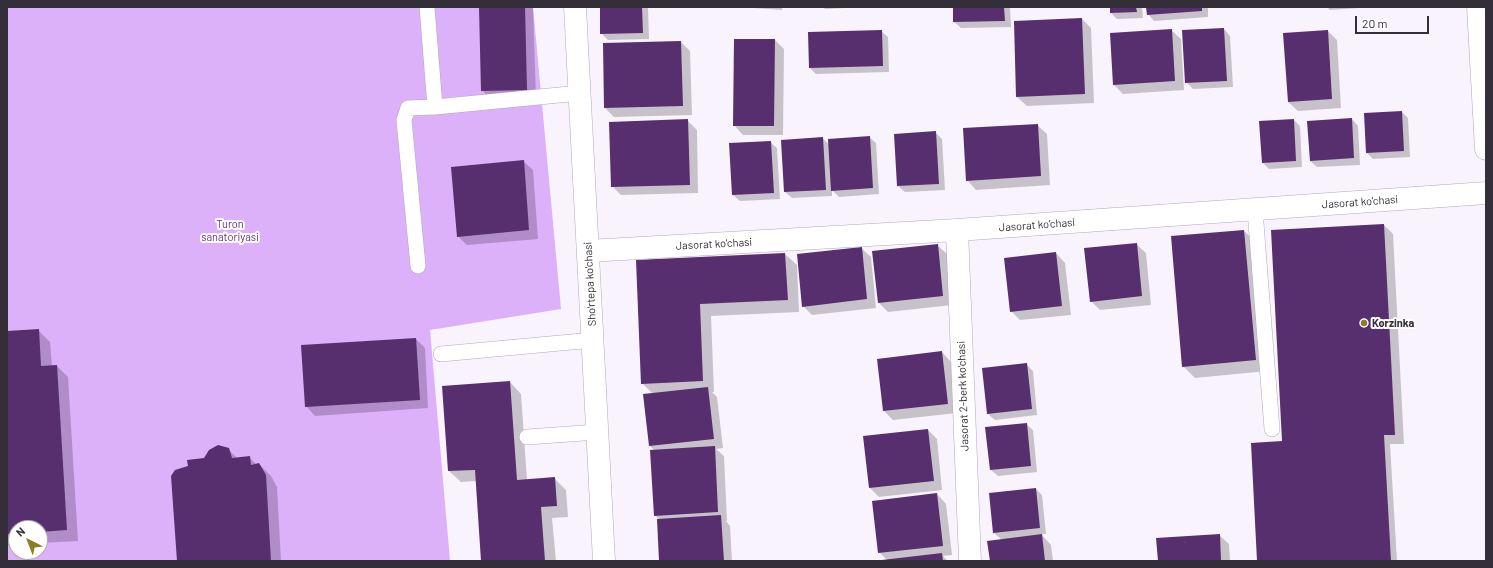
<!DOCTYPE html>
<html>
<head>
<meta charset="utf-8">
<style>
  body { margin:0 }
  #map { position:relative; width:1493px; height:568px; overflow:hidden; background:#f9f3fd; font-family:Barlow,sans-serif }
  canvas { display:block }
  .frame { position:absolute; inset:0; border:8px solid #332e37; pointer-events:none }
  .north { position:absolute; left:8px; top:520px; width:40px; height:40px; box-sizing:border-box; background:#fff; border:1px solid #adabaf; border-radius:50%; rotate:318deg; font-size:11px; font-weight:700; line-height:16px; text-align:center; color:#332e37 }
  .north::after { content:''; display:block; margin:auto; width:14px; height:18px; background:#8b7f26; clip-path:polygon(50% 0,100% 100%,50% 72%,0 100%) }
  .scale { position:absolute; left:1355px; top:16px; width:74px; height:18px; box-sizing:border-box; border:2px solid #332e37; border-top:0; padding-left:5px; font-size:12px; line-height:14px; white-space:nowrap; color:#332e37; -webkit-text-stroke:3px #fff; paint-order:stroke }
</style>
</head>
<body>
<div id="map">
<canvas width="1493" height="568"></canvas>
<div class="frame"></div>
<div class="north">N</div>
<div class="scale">20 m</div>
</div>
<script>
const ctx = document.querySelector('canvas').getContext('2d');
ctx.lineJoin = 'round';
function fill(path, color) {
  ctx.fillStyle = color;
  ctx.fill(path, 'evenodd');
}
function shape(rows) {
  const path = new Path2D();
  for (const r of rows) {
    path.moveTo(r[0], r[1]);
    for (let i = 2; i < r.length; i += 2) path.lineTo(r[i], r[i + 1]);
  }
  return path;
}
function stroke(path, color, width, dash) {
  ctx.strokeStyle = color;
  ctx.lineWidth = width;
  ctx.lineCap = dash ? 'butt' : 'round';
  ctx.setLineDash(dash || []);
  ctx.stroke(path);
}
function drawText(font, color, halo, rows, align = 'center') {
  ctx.font = font + ' Barlow,sans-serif';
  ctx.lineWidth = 4;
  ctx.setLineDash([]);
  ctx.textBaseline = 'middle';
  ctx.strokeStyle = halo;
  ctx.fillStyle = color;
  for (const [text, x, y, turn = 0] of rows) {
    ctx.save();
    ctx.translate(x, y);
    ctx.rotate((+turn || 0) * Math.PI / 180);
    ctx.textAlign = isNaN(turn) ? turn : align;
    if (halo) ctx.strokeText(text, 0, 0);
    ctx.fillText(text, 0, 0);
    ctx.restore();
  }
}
fill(shape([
  [7,7,533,7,561,309,430,330,450,561,7,561],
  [16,528,40,528,40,552,16,552]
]), '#ddb0fa');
fill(shape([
  [480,7,533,7,536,99,491,100,482,90],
  [601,7,648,7,649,39,608,40,601,33],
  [739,7,782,7,782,10],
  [823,7,867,7,825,9],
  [954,7,1010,7,1011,27,961,28,954,22],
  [1111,7,1142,7,1143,18,1117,19,1111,13],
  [1147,7,1208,7,1208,17,1154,21,1148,14],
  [1327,7,1374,7,1330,10],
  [1082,19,1091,28,1094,103,1027,106,1017,97],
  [1224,29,1230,36,1233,87,1193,89,1186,82],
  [1171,30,1181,39,1184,90,1123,94,1114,85,1111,34],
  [881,31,888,37,889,72,816,74,810,68],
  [1328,31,1337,40,1341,108,1298,111,1288,102],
  [775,40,784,49,783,135,743,135,734,125],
  [681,42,690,51,692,115,614,117,605,108,604,44],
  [1402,112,1408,118,1410,157,1373,159,1367,153,1365,114],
  [1352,119,1358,126,1360,165,1317,167,1310,161],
  [687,120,697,130,698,193,621,195,612,186],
  [1294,120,1300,126,1302,167,1269,169,1263,163],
  [1037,125,1047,134,1050,185,976,190,967,180],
  [935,132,942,139,945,190,905,192,898,186],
  [869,137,876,143,879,194,839,197,832,190,832,196,792,198,785,192,822,138,830,145],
  [770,142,777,148,780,199,740,201,733,195],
  [523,161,533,170,538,239,467,245,458,236],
  [1384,225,1393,234,1404,444,1390,444,1397,561,1258,561,1284,442],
  [1244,231,1256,242,1267,371,1195,378,1183,366],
  [1136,244,1146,253,1151,305,1100,310,1091,301],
  [937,245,947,254,952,305,888,312,879,303,874,252],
  [861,248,871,257,876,308,812,315,803,306],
  [1056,253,1065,263,1071,315,1020,320,1011,311],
  [785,254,797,265,799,312,711,316,714,392,712,392,717,397,723,448,716,449,724,456,727,521,726,521,730,526,732,561,660,561,660,520,655,515,655,451,650,446,653,394,642,383,637,261],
  [38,330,50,342,52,366,57,366,68,377,78,541,40,543,40,528,16,528,16,545,7,546,7,332],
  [416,339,425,348,428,408,315,416,306,406],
  [942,352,951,362,957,413,893,420,884,411],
  [1026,364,1033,371,1037,415,995,420,988,414],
  [510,382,521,394,527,480,554,478,566,490,568,517,552,518,556,561,482,561,477,481,461,482,449,471],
  [1026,424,1033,430,1037,472,998,476,991,470,986,428],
  [928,430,937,439,942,490,879,497,870,488],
  [228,449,238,459,249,457,257,465,259,464,271,476,277,487,281,561,178,561,189,466],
  [1036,489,1042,495,1046,534,1041,534,1051,545,1053,561,991,561,1002,540,994,533],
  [937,494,946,504,952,555,943,556,948,561,882,561,887,560,879,552],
  [1219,535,1229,544,1230,561,1159,561]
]), '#0003');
fill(shape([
  [479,7,525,7,527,90,481,91],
  [600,7,642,7,643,33,600,34],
  [953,7,1004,7,1005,21,953,22],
  [1110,7,1136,7,1137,12,1110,13],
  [1146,7,1202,7,1202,11,1147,15],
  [1082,18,1085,94,1016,97,1014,21],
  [1224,28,1227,81,1185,83,1182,30],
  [1172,29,1175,81,1113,85,1110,33],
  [882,30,883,66,809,68,808,32],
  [1328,30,1332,99,1288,102,1283,33],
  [734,39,775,39,774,126,733,126],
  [681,41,683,106,604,108,603,43],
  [1402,111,1404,151,1366,153,1364,113],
  [1352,118,1354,158,1310,161,1307,121],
  [688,119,690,185,611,187,609,122],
  [1294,119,1296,161,1262,163,1259,121],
  [1038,124,1041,176,966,181,963,128],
  [936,131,939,184,897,186,894,134],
  [870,136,873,188,831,191,828,139],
  [823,137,826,190,784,192,781,140],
  [771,141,774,193,732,195,729,143],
  [524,160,529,230,457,237,451,167],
  [1384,224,1395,435,1384,435,1391,561,1257,561,1251,443,1282,441,1271,230],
  [1244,230,1256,360,1182,367,1171,236],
  [1137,243,1142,296,1090,302,1084,248],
  [938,244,943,296,878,303,872,251],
  [862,247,867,299,802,307,797,254],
  [1056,252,1062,306,1010,312,1004,258],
  [785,253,788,300,700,304,703,381,641,384,636,260],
  [39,329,41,366,57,365,67,530,40,532,40,528,16,528,16,533,7,534,7,331],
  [416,338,420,400,305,407,301,345],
  [942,351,948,404,883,411,877,359],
  [1027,363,1032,409,987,414,982,368],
  [510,381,517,480,555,477,557,506,541,507,545,561,481,561,475,470,448,471,442,386],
  [708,387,714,439,649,446,643,394],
  [1027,423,1031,466,990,470,985,427],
  [928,429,934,481,869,488,863,436],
  [218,445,229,448,232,458,250,456,251,465,259,463,266,475,271,561,177,561,171,476,175,470,188,466,187,460,204,458,209,450],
  [715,446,718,512,654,516,650,450],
  [1036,488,1040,528,993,533,989,493],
  [937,493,943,546,878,553,872,501],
  [721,515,724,561,659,561,657,519],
  [1042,534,1045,561,990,561,987,541],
  [1220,534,1221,561,1158,561,1156,538],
  [942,553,943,561,882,561,882,560]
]), '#572e6e');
const lane = shape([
  [427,7,435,107,580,93],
  [1255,210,1272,429],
  [418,266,404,120,408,108,435,107],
  [441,354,593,340],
  [527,437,598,432]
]);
const street = shape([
  [575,7,604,561],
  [957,230,970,561],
  [588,251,957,230,1486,193]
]);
const secondary = shape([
  [1478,7,1486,149]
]);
stroke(lane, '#b5a7be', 16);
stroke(street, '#b5a7be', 23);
stroke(secondary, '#b5a7be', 23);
stroke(lane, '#fff', 15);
stroke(street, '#fff', 22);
stroke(secondary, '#fff', 22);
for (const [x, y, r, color] of [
  [1364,323,4,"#8b7f26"]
]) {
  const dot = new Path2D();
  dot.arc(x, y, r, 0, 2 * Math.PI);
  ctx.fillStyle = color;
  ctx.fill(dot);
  stroke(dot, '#fff', 1.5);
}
drawText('11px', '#332e37', '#fff', [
  ["Jasorat ko'chasi",1360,202,-4],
  ["Jasorat ko'chasi",1037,225,-4],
  ["Jasorat ko'chasi",714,244,-3],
  ["Sho'rtepa ko'chasi",590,284,-93],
  ["Jasorat 2-berk ko'chasi",963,396,-92]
]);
drawText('11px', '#632c81', '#fff', [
  ["Turon",230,224],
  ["sanatoriyasi",230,237]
]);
drawText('bold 11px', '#332e37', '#fff', [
  ["Korzinka",1372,323]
], 'left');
</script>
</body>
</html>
